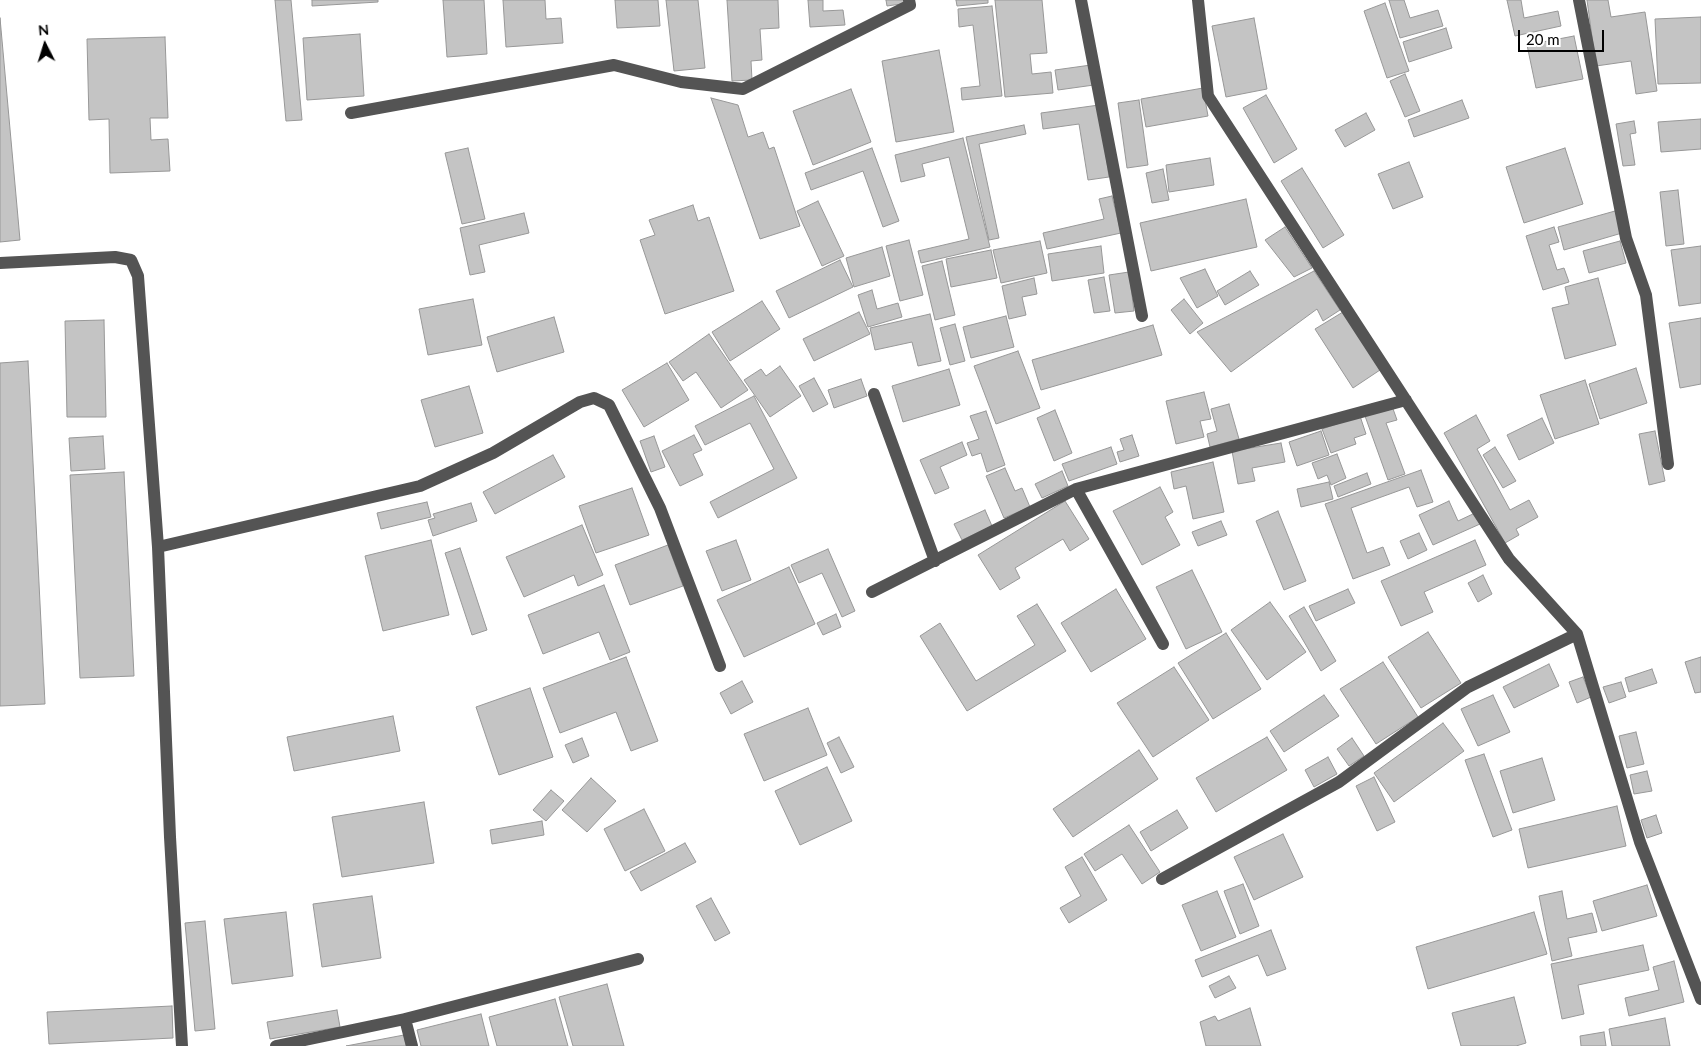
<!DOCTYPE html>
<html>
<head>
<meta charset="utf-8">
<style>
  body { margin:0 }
  #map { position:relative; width:1701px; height:1046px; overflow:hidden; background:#fff; font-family:Lato,sans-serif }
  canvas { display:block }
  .north { position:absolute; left:20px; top:20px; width:50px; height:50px; -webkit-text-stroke:4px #fff; paint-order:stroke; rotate:355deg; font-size:14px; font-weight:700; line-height:20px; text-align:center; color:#000 }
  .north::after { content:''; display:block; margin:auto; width:18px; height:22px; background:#000; clip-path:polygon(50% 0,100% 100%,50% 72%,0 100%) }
  .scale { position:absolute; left:1518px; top:30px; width:86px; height:22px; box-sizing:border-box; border:2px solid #000; border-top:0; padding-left:6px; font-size:15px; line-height:18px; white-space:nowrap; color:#000; -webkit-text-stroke:4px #fff; paint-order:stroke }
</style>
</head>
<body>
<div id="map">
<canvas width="1701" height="1046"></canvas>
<div class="north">N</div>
<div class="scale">20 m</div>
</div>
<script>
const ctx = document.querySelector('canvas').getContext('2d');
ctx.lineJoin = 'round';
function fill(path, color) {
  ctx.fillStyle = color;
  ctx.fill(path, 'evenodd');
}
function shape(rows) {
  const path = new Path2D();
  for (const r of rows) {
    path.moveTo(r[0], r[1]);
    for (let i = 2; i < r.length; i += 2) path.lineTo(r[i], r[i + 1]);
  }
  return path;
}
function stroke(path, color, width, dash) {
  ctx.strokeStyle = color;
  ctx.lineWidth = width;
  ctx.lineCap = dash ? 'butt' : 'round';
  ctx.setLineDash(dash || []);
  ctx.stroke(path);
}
const building = shape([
  [275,0,291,0,302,120,286,121,275,0],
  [312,0,378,0,378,2,312,6,312,0],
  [443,0,484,0,487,54,447,57,443,0],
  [503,0,545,0,546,19,561,18,563,43,506,47,503,0],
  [615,0,658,0,660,26,617,28,615,0],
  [666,0,698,0,705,68,674,71,666,0],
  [727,0,778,0,779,28,760,29,762,60,751,61,752,80,732,81,727,0],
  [808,0,823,0,823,11,843,10,845,25,810,27,808,0],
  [886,0,908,0,908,3,887,6,886,0],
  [956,0,988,0,988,3,957,6,956,0],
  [995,0,1042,0,1047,53,1030,54,1032,74,1051,72,1053,93,1005,97,995,0],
  [1389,0,1404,0,1410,18,1438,10,1443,26,1400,38,1389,0],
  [1507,0,1521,0,1524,18,1558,11,1561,26,1515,36,1507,0],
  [1587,0,1608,0,1611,17,1645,12,1657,91,1636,94,1631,61,1596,66,1587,0],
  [1385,3,1409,71,1387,78,1364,11,1385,3],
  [992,6,1002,96,962,100,961,88,980,86,973,25,959,27,958,9,992,6],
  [1701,17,1701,83,1658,84,1655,19,1701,17],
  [0,18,20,240,0,242,0,18],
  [1254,18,1267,89,1226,97,1212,26,1254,18],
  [1446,28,1452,48,1409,62,1403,42,1446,28],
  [360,34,364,96,307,100,303,38,360,34],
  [1574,36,1583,79,1536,88,1527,45,1574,36],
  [165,37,168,118,150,118,151,140,168,139,170,171,110,173,109,119,89,120,87,39,165,37],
  [939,50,954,132,896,142,882,61,939,50],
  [1091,65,1094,85,1058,90,1055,70,1091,65],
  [1405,74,1420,111,1405,117,1390,81,1405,74],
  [1203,88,1208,116,1146,127,1141,99,1203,88],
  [851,89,871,142,813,165,793,111,851,89],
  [1266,95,1297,149,1274,163,1243,108,1266,95],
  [711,98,738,105,748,137,763,132,769,149,774,147,800,226,760,239,711,98],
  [1139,100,1148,165,1127,168,1118,103,1139,100],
  [1462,100,1469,118,1414,137,1408,120,1462,100],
  [1099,105,1109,177,1088,180,1079,124,1043,129,1041,113,1099,105],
  [1366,113,1375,130,1345,147,1335,130,1366,113],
  [1701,119,1701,149,1661,152,1658,122,1701,119],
  [1634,121,1636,133,1630,134,1635,165,1623,166,1616,124,1634,121],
  [1024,125,1026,134,979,144,999,238,989,240,966,137,1024,125],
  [963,138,990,247,921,263,918,251,969,239,949,157,922,164,925,176,901,182,895,155,963,138],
  [468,148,485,219,462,224,445,153,468,148],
  [872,148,899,221,883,227,863,171,811,190,805,173,872,148],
  [1565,148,1583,204,1524,223,1506,167,1565,148],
  [1210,158,1214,185,1169,192,1166,165,1210,158],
  [1409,162,1423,197,1393,209,1378,174,1409,162],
  [1302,168,1344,235,1323,248,1281,181,1302,168],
  [1163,169,1169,200,1152,203,1146,173,1163,169],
  [1678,190,1684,244,1666,246,1660,192,1678,190],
  [1112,196,1121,233,1047,249,1043,233,1104,219,1099,199,1112,196],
  [1246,199,1257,247,1151,271,1140,223,1246,199],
  [818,201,844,256,822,266,797,211,818,201],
  [693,205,698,221,709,217,734,291,665,314,640,240,655,235,649,220,693,205],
  [1615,211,1622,233,1564,250,1558,227,1615,211],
  [524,213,529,233,479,245,485,272,470,275,460,228,524,213],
  [1285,227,1312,268,1294,277,1265,240,1285,227],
  [1554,227,1559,242,1549,245,1557,270,1564,268,1569,282,1543,290,1526,236,1554,227],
  [909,240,923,295,900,301,886,246,909,240],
  [1040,241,1047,273,1001,283,993,250,1040,241],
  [1620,241,1626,263,1589,273,1583,251,1620,241],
  [1101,246,1104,273,1052,281,1048,254,1101,246],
  [1701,246,1701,303,1679,306,1671,250,1701,246],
  [882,247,890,276,854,287,846,258,882,247],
  [991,250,997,278,951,287,946,259,991,250],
  [840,260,853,287,789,318,776,291,840,260],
  [942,261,955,315,935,320,922,266,942,261],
  [1205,269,1218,296,1197,308,1180,278,1205,269],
  [1250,271,1259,285,1225,305,1217,291,1250,271],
  [1314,271,1340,310,1323,321,1317,309,1231,372,1197,332,1314,271],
  [1129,272,1134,311,1115,313,1109,275,1129,272],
  [1104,277,1110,311,1094,313,1088,280,1104,277],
  [1034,278,1037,294,1022,297,1026,315,1009,319,1002,286,1034,278],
  [1598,278,1616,345,1565,359,1552,308,1569,304,1565,287,1598,278],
  [872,290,877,309,898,303,902,317,868,327,858,295,872,290],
  [473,299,482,345,428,355,419,309,473,299],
  [1184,299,1203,323,1190,334,1171,310,1184,299],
  [762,301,780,329,730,361,712,332,762,301],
  [859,312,870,334,814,361,803,339,859,312],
  [1343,312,1380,370,1353,388,1315,329,1343,312],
  [930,314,941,361,918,366,912,342,875,350,870,328,930,314],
  [1006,316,1014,347,971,358,963,327,1006,316],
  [554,317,564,352,497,372,487,337,554,317],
  [1701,318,1701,384,1680,388,1669,323,1701,318],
  [104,320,106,417,67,417,65,321,104,320],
  [955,324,965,361,950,365,940,328,955,324],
  [1153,325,1162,355,1041,390,1032,360,1153,325],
  [709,334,748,390,721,408,696,372,683,381,669,362,709,334],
  [1018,351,1040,408,996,424,974,366,1018,351],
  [28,361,45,704,0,706,0,363,28,361],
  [667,363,689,400,644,427,622,390,667,363],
  [780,366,801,396,770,417,744,380,761,369,766,376,780,366],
  [1636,368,1647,403,1600,419,1589,384,1636,368],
  [949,369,960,405,903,422,892,386,949,369],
  [814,378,828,404,813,412,799,386,814,378],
  [861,379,867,396,834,408,828,390,861,379],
  [1585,380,1599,424,1555,439,1540,395,1585,380],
  [469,386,483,433,435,447,421,400,469,386],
  [1204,392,1211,419,1200,421,1204,437,1176,444,1166,401,1204,392],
  [754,396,797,478,718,518,710,502,774,469,750,423,705,445,695,426,754,396],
  [1229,404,1239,439,1210,447,1207,434,1217,431,1211,409,1229,404],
  [1392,406,1397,420,1386,423,1405,474,1388,480,1365,416,1392,406],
  [1055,410,1072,453,1054,461,1037,418,1055,410],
  [986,411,1005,465,987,472,981,453,972,456,967,443,979,439,970,416,986,411],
  [1476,415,1490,441,1477,449,1510,510,1529,500,1538,517,1516,529,1519,535,1505,543,1444,433,1476,415],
  [1360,416,1366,434,1354,438,1356,444,1331,453,1322,429,1360,416],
  [1542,418,1554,443,1519,460,1507,435,1542,418],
  [1321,431,1329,455,1297,466,1289,442,1321,431],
  [1655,431,1665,481,1649,485,1639,434,1655,431],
  [694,435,702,450,693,454,703,475,680,486,662,451,694,435],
  [1132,435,1139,456,1120,462,1117,452,1124,450,1120,439,1132,435],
  [103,436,105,469,71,471,69,438,103,436],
  [654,436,665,467,651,472,640,441,654,436],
  [962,442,967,455,940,467,949,488,935,494,920,460,962,442],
  [1281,443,1285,462,1252,468,1255,481,1238,484,1232,451,1281,443],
  [1111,447,1117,464,1069,481,1062,464,1111,447],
  [1495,447,1516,481,1503,488,1483,455,1495,447],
  [1337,454,1346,478,1331,485,1327,475,1318,479,1312,463,1337,454],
  [553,455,565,477,495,514,483,492,553,455],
  [1213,462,1224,512,1193,519,1186,486,1174,489,1171,472,1213,462],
  [1005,468,1015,491,1022,488,1030,507,1004,518,986,476,1005,468],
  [1421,470,1433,502,1417,507,1409,487,1351,508,1367,553,1383,547,1390,565,1353,579,1325,504,1421,470],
  [1062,471,1068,486,1042,498,1035,484,1062,471],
  [124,472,134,676,80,678,70,475,124,472],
  [1367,473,1371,484,1338,497,1334,486,1367,473],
  [1329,482,1333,499,1301,507,1297,489,1329,482],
  [1160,487,1173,512,1165,517,1180,545,1142,565,1113,511,1160,487],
  [632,488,649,535,596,553,579,506,632,488],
  [1065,501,1089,539,1070,551,1063,539,1015,568,1020,578,1000,590,978,555,1065,501],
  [1449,501,1458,521,1475,513,1480,524,1433,545,1419,515,1449,501],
  [427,502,431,517,381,529,377,513,427,502],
  [471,503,477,521,433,536,428,520,435,518,433,514,471,503],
  [985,510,992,526,962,540,954,524,985,510],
  [1278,511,1306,581,1284,590,1256,521,1278,511],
  [1221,521,1227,535,1198,546,1192,532,1221,521],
  [582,525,603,575,578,586,574,575,524,597,506,557,582,525],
  [1419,533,1427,550,1408,559,1400,541,1419,533],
  [431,540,449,615,383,631,365,556,431,540],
  [736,540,751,580,722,591,706,551,736,540],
  [1475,540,1486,565,1424,592,1433,612,1401,626,1381,581,1475,540],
  [668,545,683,586,630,605,615,565,668,545],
  [460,548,487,630,472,635,445,553,460,548],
  [828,549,855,611,842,617,822,573,799,583,791,565,828,549],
  [789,567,815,624,744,657,717,600,789,567],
  [1192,570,1222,632,1186,649,1156,587,1192,570],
  [1483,575,1492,594,1478,602,1468,583,1483,575],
  [604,585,630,652,610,660,599,632,543,654,528,615,604,585],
  [1116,589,1146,639,1091,672,1061,623,1116,589],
  [1348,589,1355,603,1316,621,1309,606,1348,589],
  [1270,602,1306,652,1267,680,1231,630,1270,602],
  [1037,604,1066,651,967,711,920,636,940,623,976,681,1035,645,1017,616,1037,604],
  [1304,607,1336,661,1321,671,1289,616,1304,607],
  [836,614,841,627,823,635,817,623,836,614],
  [1428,632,1461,683,1421,708,1388,657,1428,632],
  [1226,633,1261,689,1213,719,1178,663,1226,633],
  [626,657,658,741,631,751,616,712,560,733,543,688,626,657],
  [1701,657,1701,692,1695,693,1685,662,1701,657],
  [1383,662,1418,717,1376,744,1340,689,1383,662],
  [1549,664,1559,686,1514,708,1503,687,1549,664],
  [1174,667,1209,720,1153,757,1117,703,1174,667],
  [1652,669,1657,683,1629,692,1625,678,1652,669],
  [1583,677,1591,697,1577,703,1569,682,1583,677],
  [742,681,753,702,731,714,720,693,742,681],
  [1621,682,1626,697,1609,703,1603,687,1621,682],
  [530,688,553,757,499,775,476,707,530,688],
  [1324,695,1339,716,1284,752,1270,731,1324,695],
  [1493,695,1510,732,1478,746,1461,709,1493,695],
  [808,708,827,755,764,781,744,734,808,708],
  [393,716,400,751,294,771,287,737,393,716],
  [1443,723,1464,751,1394,802,1374,773,1443,723],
  [1636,732,1644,764,1627,768,1619,736,1636,732],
  [839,737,854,767,841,773,827,743,839,737],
  [1267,737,1287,770,1216,812,1196,778,1267,737],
  [582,738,589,756,573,763,565,745,582,738],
  [1352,738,1364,756,1349,766,1337,749,1352,738],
  [1139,750,1158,779,1073,837,1053,809,1139,750],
  [1484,754,1512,830,1493,837,1465,760,1484,754],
  [1328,757,1337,774,1314,787,1305,770,1328,757],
  [1542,758,1555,800,1513,813,1500,771,1542,758],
  [827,767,852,821,800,845,775,791,827,767],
  [1647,771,1652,791,1634,794,1630,775,1647,771],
  [1374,777,1395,822,1377,831,1356,786,1374,777],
  [591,778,616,801,587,832,562,810,591,778],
  [551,790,564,801,546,821,533,810,551,790],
  [424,802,434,863,342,877,332,817,424,802],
  [1617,806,1626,846,1528,868,1519,829,1617,806],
  [644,809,665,851,625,871,604,829,644,809],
  [1177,810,1188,828,1151,851,1140,832,1177,810],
  [1656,815,1662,833,1647,838,1641,820,1656,815],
  [542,821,544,835,492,844,490,830,542,821],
  [1129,825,1160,872,1142,884,1122,854,1095,871,1084,854,1129,825],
  [1283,834,1303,877,1254,900,1234,857,1283,834],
  [685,843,696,862,641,891,630,872,685,843],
  [1082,857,1107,900,1069,923,1060,908,1081,896,1065,867,1082,857],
  [1243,884,1259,926,1240,934,1224,891,1243,884],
  [1647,885,1657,916,1602,931,1593,901,1647,885],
  [1217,891,1236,937,1201,951,1182,905,1217,891],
  [1562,891,1567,919,1592,913,1597,932,1568,938,1572,956,1552,961,1539,896,1562,891],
  [372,896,381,958,322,967,313,904,372,896],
  [711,898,730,933,715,941,696,906,711,898],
  [286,912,293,976,232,984,224,919,286,912],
  [1534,912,1547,954,1428,989,1416,947,1534,912],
  [205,921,215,1029,195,1031,185,923,205,921],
  [1271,930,1286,969,1267,976,1258,955,1202,977,1195,960,1271,930],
  [1643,945,1649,970,1578,985,1584,1014,1562,1019,1551,964,1643,945],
  [1674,961,1684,1002,1629,1016,1625,998,1659,990,1653,967,1674,961],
  [1229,976,1236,988,1215,998,1209,986,1229,976],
  [607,984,624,1046,573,1046,559,997,607,984],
  [1514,997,1526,1043,1516,1046,1461,1046,1452,1013,1514,997],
  [555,999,568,1046,497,1046,489,1017,555,999],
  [172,1006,173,1038,49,1044,47,1012,172,1006],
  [1250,1008,1261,1046,1206,1046,1200,1022,1215,1016,1218,1021,1250,1008],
  [337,1010,340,1027,270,1039,267,1022,337,1010],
  [481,1014,489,1046,421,1046,417,1030,481,1014],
  [1665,1018,1670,1046,1612,1046,1609,1029,1665,1018],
  [1604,1032,1606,1046,1581,1046,1580,1036,1604,1032],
  [404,1035,406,1046,346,1046,404,1035]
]);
fill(building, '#c4c4c4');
stroke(building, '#989898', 1);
stroke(shape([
  [1081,0,1142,316],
  [1198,0,1208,96,1509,559,1577,634,1640,842,1701,999],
  [1579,0,1626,238,1646,295,1668,464],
  [351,113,614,65,681,82,743,89,910,5,909,0],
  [0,263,115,257,131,260,138,276,158,547,170,837,182,1046],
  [874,394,935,561],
  [1076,489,1163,644],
  [158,547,420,486,493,453,580,402,594,398,609,405,660,508,720,666],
  [872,592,1076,489,1406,400],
  [1162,879,1339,782,1468,687,1577,634],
  [405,1019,412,1046],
  [276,1046,405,1019,638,959]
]), '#545454', 12);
</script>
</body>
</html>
